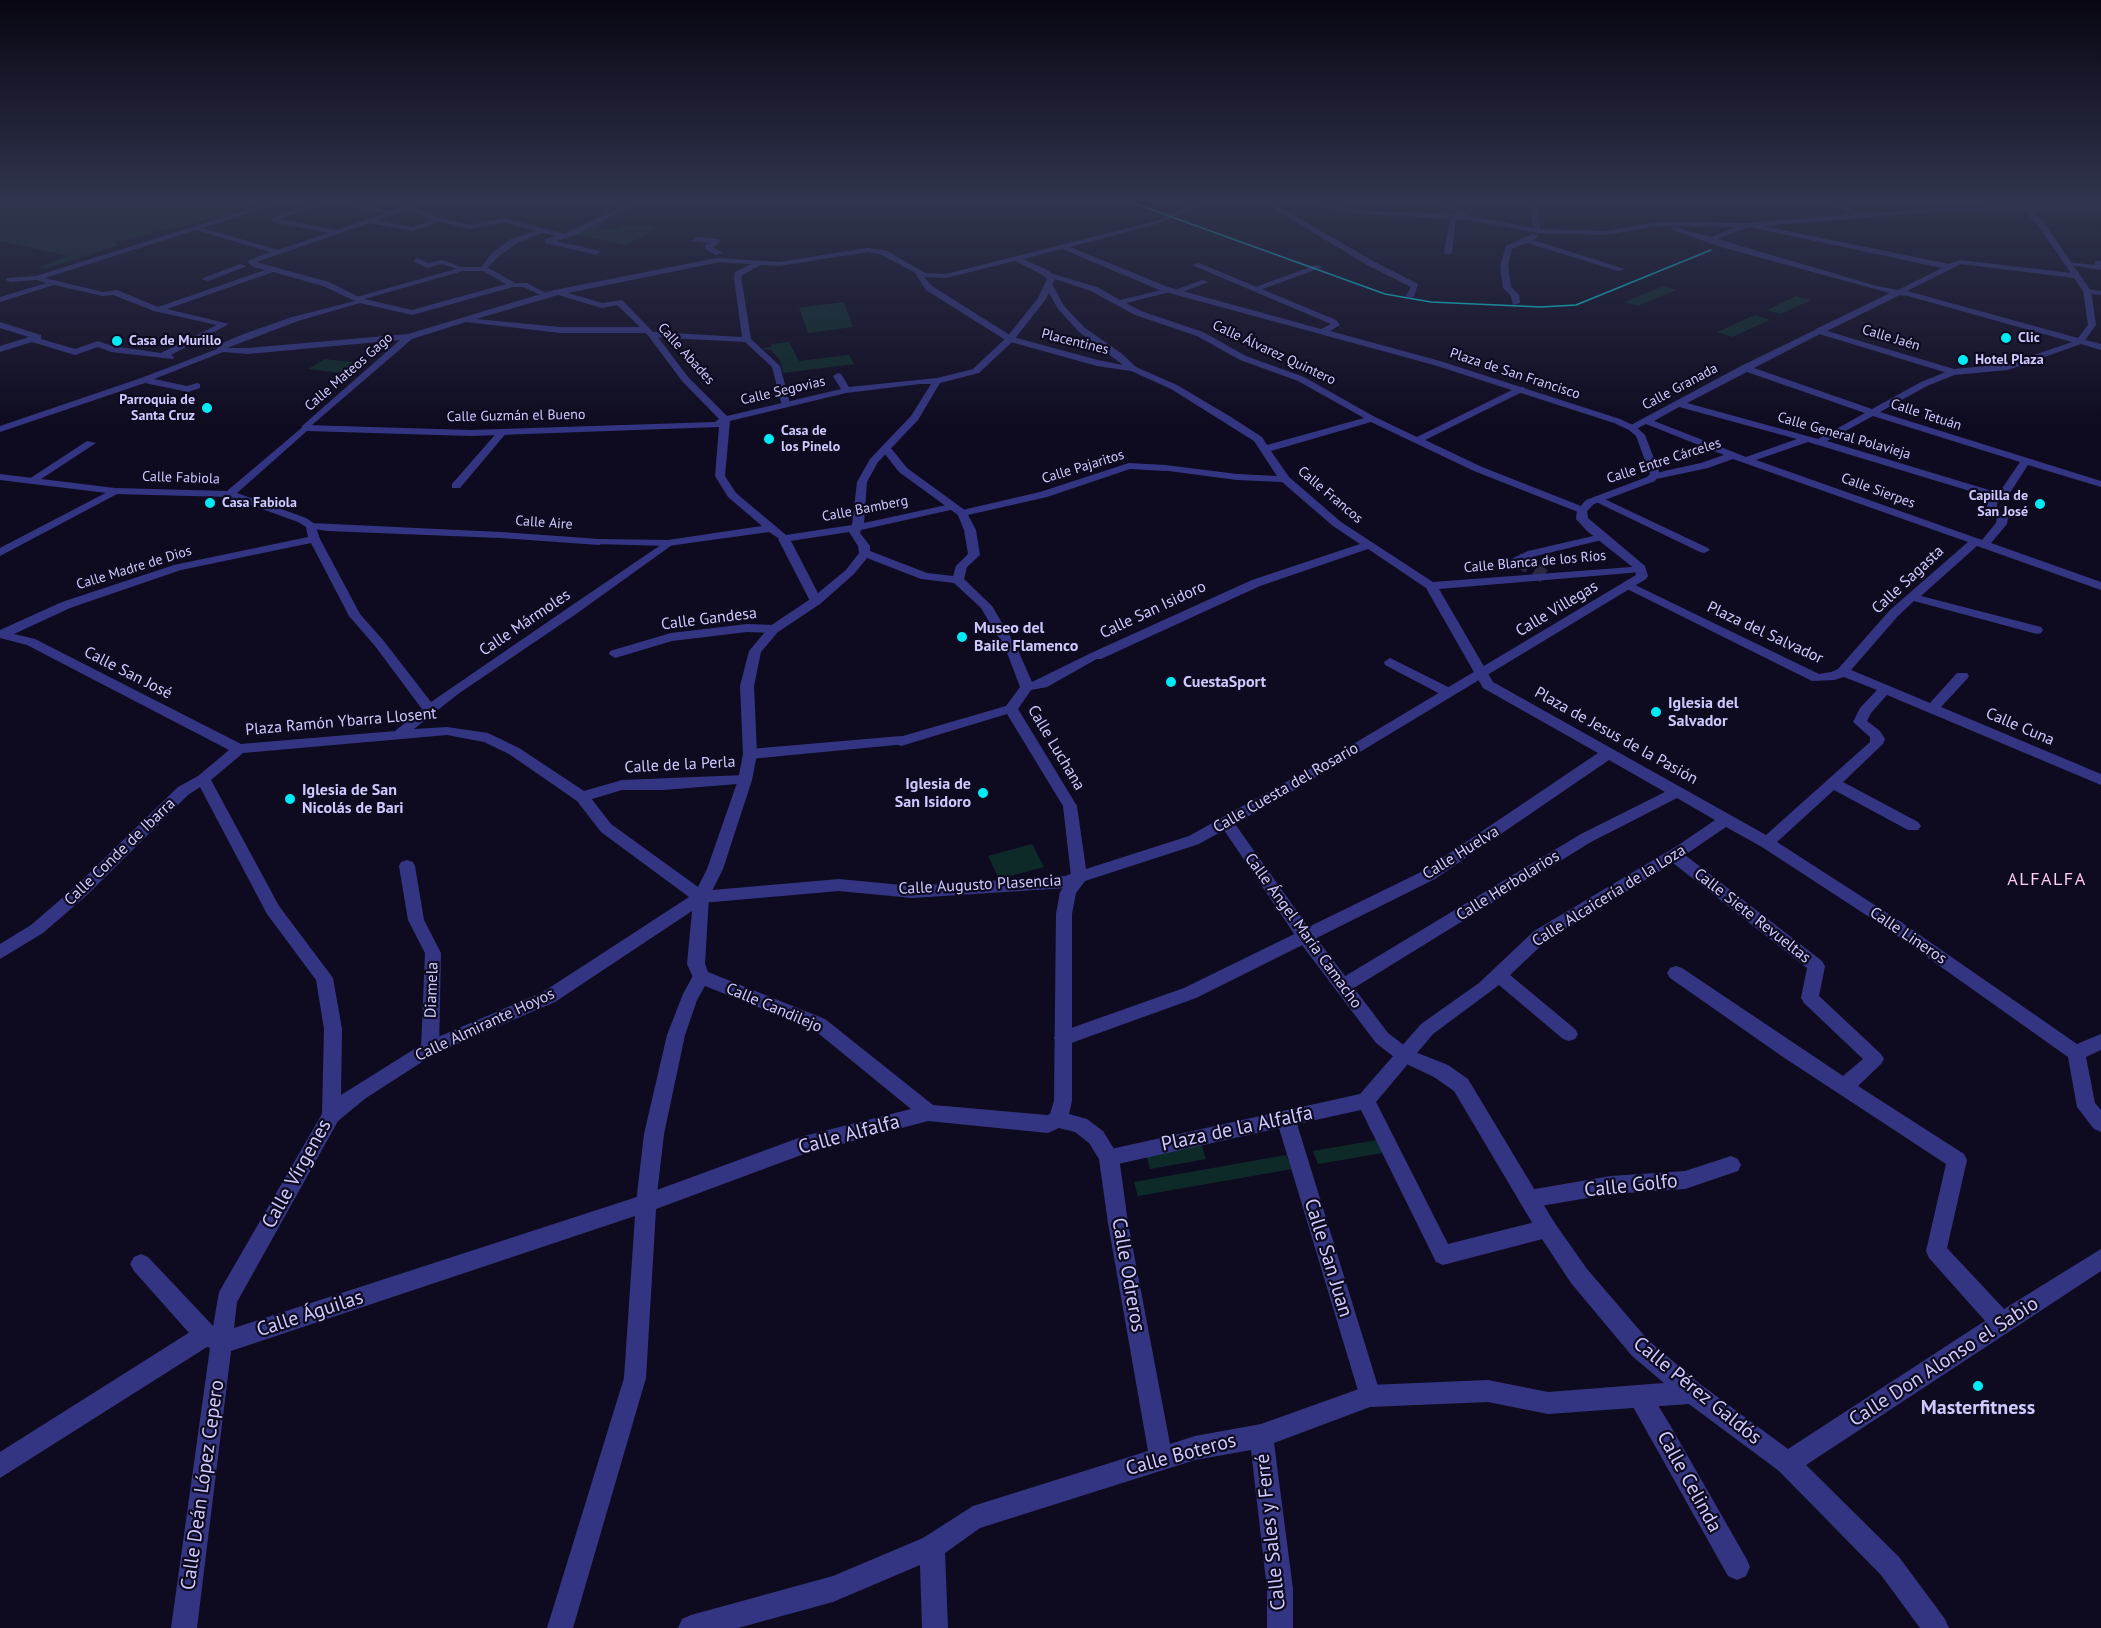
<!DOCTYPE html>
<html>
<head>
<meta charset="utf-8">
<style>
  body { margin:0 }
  canvas { display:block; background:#0e0b20 }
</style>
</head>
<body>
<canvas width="2101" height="1628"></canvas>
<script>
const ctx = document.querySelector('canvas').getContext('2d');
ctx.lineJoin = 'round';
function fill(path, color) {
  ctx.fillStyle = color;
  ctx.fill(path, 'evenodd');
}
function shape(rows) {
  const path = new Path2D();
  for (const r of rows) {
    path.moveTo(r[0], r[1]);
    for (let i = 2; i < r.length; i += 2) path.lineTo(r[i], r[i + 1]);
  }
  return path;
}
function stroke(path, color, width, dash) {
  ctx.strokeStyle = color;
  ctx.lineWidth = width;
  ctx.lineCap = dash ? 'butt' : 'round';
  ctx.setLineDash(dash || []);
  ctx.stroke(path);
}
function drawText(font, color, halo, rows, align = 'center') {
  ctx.font = font + ' "PT Sans",sans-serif';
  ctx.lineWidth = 4.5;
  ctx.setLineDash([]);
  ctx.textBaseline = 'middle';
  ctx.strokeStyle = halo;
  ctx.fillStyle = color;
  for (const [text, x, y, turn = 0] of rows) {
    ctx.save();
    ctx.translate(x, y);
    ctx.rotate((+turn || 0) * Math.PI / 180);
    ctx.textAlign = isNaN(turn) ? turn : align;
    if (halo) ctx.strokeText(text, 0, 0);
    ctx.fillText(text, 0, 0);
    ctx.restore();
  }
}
fill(shape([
  [0,199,272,199,188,225,115,242,119,245,46,269,38,268,68,256,0,241],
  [601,223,603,223,598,229,617,229,622,225,656,226,646,235,624,245,577,234],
  [1663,286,1676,290,1638,306,1625,302],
  [1796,296,1811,300,1781,314,1767,310],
  [844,302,853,327,808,333,799,308],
  [1755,315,1770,320,1732,337,1717,332],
  [789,342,799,361,849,355,854,364,783,373,780,360,771,350,761,349,772,346,771,344],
  [325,359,367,364,350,374,308,369],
  [1032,844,1044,867,999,879,988,856],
  [1198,1134,1206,1159,1150,1169,1143,1143],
  [1377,1140,1382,1153,1318,1164,1313,1151],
  [1286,1155,1292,1169,1138,1196,1134,1182]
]), '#0e2a28');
stroke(shape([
  [285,201,296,203]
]), '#2b2841', 8, [8, 4]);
stroke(shape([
  [1517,559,1544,576]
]), '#2b2841', 14, [14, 7]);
fill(shape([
  [282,199,291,199,203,228,278,250,328,233,272,222,270,219,314,203,338,200,391,211,402,207,382,199,391,199,442,218,469,225,504,218,564,234,638,199,646,199,576,235,556,241,600,251,597,255,545,243,545,239,556,236,543,233,517,243,498,257,484,271,480,269,492,253,511,239,536,231,504,222,469,229,440,222,412,231,370,223,256,262,329,282,367,301,298,321,227,348,248,348,408,334,554,290,717,258,721,260,720,262,568,293,602,303,622,300,653,332,742,337,734,278,741,276,751,339,780,366,790,404,782,406,772,367,745,342,651,337,645,333,560,333,466,322,412,339,305,431,302,430,302,426,400,340,248,354,223,352,154,379,187,386,197,383,200,384,200,388,188,392,145,383,0,432,0,426,141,378,217,349,218,345,241,335,292,317,355,301,323,286,273,272,167,309,229,324,171,355,174,357,173,359,111,352,98,347,75,355,32,342,0,352,0,346,29,337,0,328,0,322,41,335,41,339,75,349,98,341,112,346,161,353,217,325,154,311,113,295,103,296,54,285,0,302,0,297,47,283,36,280,10,282,6,280,7,278,36,276,282,199],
  [338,204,384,214,336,230,280,219,317,206,338,204],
  [406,210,433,220,412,227,378,220,406,210],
  [196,230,270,252,247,261,253,267,265,270,158,307,117,290,103,292,45,278,196,230],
  [558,295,602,308,617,305,640,327,560,327,476,319,558,295],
  [1258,199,1265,199,1373,261,1418,284,1414,296,1410,298,1406,296,1411,287,1367,265,1258,199],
  [2016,199,2023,199,2027,202,2027,209,2023,209,2022,204,2016,199],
  [1453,216,1456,218,1452,253,1448,255,1444,253,1450,218,1453,216],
  [1532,234,1539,236,1533,240,1625,269,1618,271,1527,243,1512,249,1508,266,1511,287,1519,295,1520,303,1513,305,1511,296,1503,288,1500,266,1506,246,1532,234],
  [696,237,718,239,720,242,713,247,723,253,716,255,705,249,705,245,710,243,693,241,696,237],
  [418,258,428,263,442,260,467,269,463,271,442,264,427,268,415,262,414,260,418,258],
  [2095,261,2101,261,2101,270,2063,264,2067,262,2095,265,2095,261],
  [240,264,247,266,208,281,201,279,240,264],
  [1316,265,1323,267,1257,291,1250,289,1316,265],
  [919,271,932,286,1013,337,1098,360,1123,365,1079,332,1058,309,1045,286,1052,284,1064,306,1085,328,1121,353,1136,367,1177,385,1231,417,1262,437,1267,445,1364,418,1298,381,1240,360,1197,336,1135,315,1091,291,1043,275,1043,271,1097,287,1120,300,1170,288,1170,292,1126,303,1141,311,1203,332,1246,356,1304,377,1375,417,1417,437,1518,387,1524,387,1524,391,1425,440,1482,467,1586,508,1586,512,1578,512,1474,471,1371,422,1271,451,1289,477,1341,522,1433,582,1645,566,1645,570,1641,572,1439,589,1493,682,1766,835,1870,742,1870,737,1853,722,1860,708,1877,690,1844,677,1834,680,1812,681,1621,586,1627,582,1631,583,1819,674,1831,672,1838,669,1890,610,1968,542,1733,459,1708,468,1647,481,1647,477,1664,471,1701,463,1724,455,1646,424,1632,431,1629,430,1629,426,1741,366,1819,328,1823,331,1822,333,1754,368,1872,409,1921,382,1951,370,1957,370,1957,374,1927,386,1880,412,2101,481,2101,487,2028,465,2006,499,1997,503,1997,510,2008,517,2007,524,1991,543,2101,582,2101,590,1977,546,1921,596,2041,627,2043,630,2041,633,2037,634,1914,601,1898,616,1851,670,1930,703,1957,673,1967,673,1969,676,1967,679,1941,707,2101,774,2101,785,1887,695,1871,713,1867,721,1880,731,1885,739,1883,744,1843,782,1918,822,1921,826,1918,830,1908,830,1834,790,1777,842,1901,922,2077,1044,2101,1034,2101,1050,2086,1057,2095,1103,2101,1110,2101,1132,2094,1129,2077,1107,2068,1057,1889,930,1762,847,1726,827,1685,855,1822,961,1825,966,1819,996,1881,1054,1884,1059,1881,1064,1858,1086,1964,1154,1967,1160,1947,1248,2004,1309,2101,1249,2101,1271,2010,1331,2002,1334,1994,1331,1929,1258,1926,1251,1946,1164,1783,1057,1670,978,1667,973,1670,968,1676,966,1682,968,1843,1076,1863,1059,1804,1003,1801,998,1807,968,1673,863,1546,941,1510,975,1575,1029,1578,1034,1575,1039,1569,1041,1563,1039,1499,985,1433,1034,1376,1102,1448,1244,1547,1219,1554,1222,1557,1229,1554,1236,1443,1265,1436,1262,1361,1110,1297,1124,1381,1396,1378,1404,1370,1407,1362,1404,1279,1128,1109,1166,1102,1163,1099,1157,1102,1151,1360,1094,1421,1024,1479,983,1534,931,1677,846,1715,820,1677,798,1591,842,1349,991,1343,993,1337,991,1334,986,1337,981,1581,834,1665,792,1609,760,1435,879,1196,998,1063,1046,1057,1043,1054,1038,1057,1033,1184,988,1423,871,1598,753,1483,688,1426,588,1368,549,1260,586,1101,659,1091,659,1090,656,1091,653,1252,580,1360,544,1333,526,1282,482,1237,480,1161,470,1160,468,1165,465,1237,474,1277,476,1254,441,1171,389,1131,371,1097,366,1007,341,926,290,915,273,919,271],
  [1747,372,1865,413,1818,439,1687,403,1747,372],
  [1679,407,1797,439,1746,457,1654,421,1679,407],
  [1873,416,2020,462,1999,493,1827,441,1873,416],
  [1808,442,1993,498,1987,502,1987,511,1997,518,1996,523,1982,540,1756,460,1808,442],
  [1202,280,1209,282,1177,294,1170,292,1202,280],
  [2087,289,2101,291,2101,295,2084,293,2083,291,2087,289],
  [500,429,508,431,460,488,452,488,452,484,500,429],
  [87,441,96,443,35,483,26,481,87,441],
  [882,447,890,447,907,468,966,511,966,515,958,515,899,472,881,449,882,447],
  [115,488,119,489,119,493,0,556,0,548,115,488],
  [1598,496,1708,548,1710,550,1704,553,1700,552,1594,501,1594,497,1598,496],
  [311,523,501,532,599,539,605,542,599,545,501,538,328,531,307,528,307,524,311,523],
  [1602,534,1606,535,1606,539,1536,556,1517,562,1511,559,1528,551,1602,534],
  [784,536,790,539,822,601,820,604,816,605,810,601,778,539,784,536],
  [668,540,674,543,672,545,576,614,568,614,568,608,668,540],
  [747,624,774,625,780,629,774,633,747,632,672,641,615,658,609,654,610,651,671,633,747,624],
  [1390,658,1454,690,1456,693,1449,697,1444,696,1385,665,1384,662,1390,658],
  [901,736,908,741,906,744,750,759,743,754,750,749,901,736],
  [745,775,752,780,750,783,663,790,622,790,582,802,575,797,577,793,622,780,745,775],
  [407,860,413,862,415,866,424,920,441,953,439,1048,436,1053,430,1056,424,1053,421,1048,425,953,408,920,399,866,401,862,407,860],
  [1079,871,1085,873,1087,877,1085,881,1067,888,912,898,839,891,701,903,695,901,693,897,695,893,701,891,839,879,912,886,1065,876,1079,871],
  [701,970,707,972,710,977,697,1000,685,1035,664,1134,656,1203,653,1210,646,1212,639,1210,636,1203,644,1134,667,1035,683,994,695,972,701,970],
  [1731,1156,1738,1159,1741,1165,1738,1171,1685,1189,1611,1194,1529,1208,1522,1206,1519,1199,1522,1192,1529,1190,1611,1176,1685,1171,1731,1156],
  [141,1254,148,1257,214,1327,217,1335,214,1343,206,1346,198,1343,134,1271,130,1264,134,1257,141,1254],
  [1640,1386,1648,1389,1670,1425,1746,1558,1750,1567,1746,1576,1737,1580,1728,1576,1632,1405,1629,1397,1632,1389,1640,1386]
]), '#343582');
fill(shape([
  [1208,199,1216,199,1160,223,1070,247,1168,287,1321,329,1331,324,1192,265,1199,263,1336,320,1340,325,1330,331,1440,361,1620,419,1635,426,1645,435,1660,474,1655,481,1594,504,1587,511,1588,518,1645,566,1648,576,1646,579,1350,758,1235,824,1311,931,1388,1033,1410,1050,1448,1065,1468,1079,1554,1222,1587,1269,1648,1340,1700,1384,1788,1449,1994,1315,2002,1312,2010,1315,2013,1323,2010,1331,1806,1465,1899,1557,1945,1619,1949,1628,1920,1628,1881,1575,1779,1471,1689,1404,1548,1414,1488,1402,1370,1407,1274,1443,1293,1589,1293,1628,1267,1628,1267,1589,1251,1450,1195,1460,980,1528,945,1553,948,1628,922,1628,920,1565,833,1602,738,1628,678,1628,682,1619,691,1615,833,1576,923,1538,973,1506,1148,1451,1108,1223,1099,1159,1089,1143,1075,1132,1059,1128,1048,1133,928,1121,804,1154,656,1209,646,1378,573,1628,547,1628,624,1378,635,1216,231,1351,197,1628,171,1628,210,1348,207,1347,0,1478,0,1452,198,1327,206,1324,213,1327,219,1292,322,1114,324,1029,316,980,267,914,200,787,188,795,87,895,43,933,0,959,0,944,31,925,75,887,178,787,198,776,229,750,27,645,0,638,0,630,62,602,174,565,308,537,306,527,298,522,229,497,115,494,0,480,0,474,115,488,227,491,305,425,471,430,715,422,719,419,682,381,647,334,651,331,654,332,688,377,727,416,841,389,833,376,838,373,841,374,849,387,937,378,973,369,1007,337,1038,298,1047,279,1043,275,1015,261,946,278,923,277,882,255,868,252,779,266,761,265,742,275,741,280,738,280,734,278,735,272,751,264,717,262,713,260,717,258,779,262,868,248,887,251,925,273,946,274,1156,221,1208,199],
  [1062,249,1162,291,1434,365,1614,423,1629,430,1636,436,1650,474,1647,477,1586,500,1577,510,1576,519,1587,531,1635,569,1636,575,1340,752,1189,836,1086,869,1077,806,1018,709,1031,690,1047,687,1102,656,1101,653,1091,653,1032,682,1018,650,992,606,964,579,967,567,980,555,976,530,968,515,1047,497,1130,469,1165,471,1170,468,1165,465,1129,463,1040,492,958,511,957,513,964,530,968,554,956,566,953,576,927,573,870,551,870,546,860,533,861,530,955,509,955,505,951,504,864,523,867,482,878,462,918,420,940,383,979,373,1013,341,1046,299,1055,279,1049,271,1023,259,1062,249],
  [920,384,931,384,911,416,870,459,857,482,852,525,786,535,736,493,725,476,730,421,846,393,920,384],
  [719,427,715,476,728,497,762,526,668,540,599,539,595,540,595,544,668,546,769,532,784,542,849,532,858,546,859,553,846,570,812,598,770,626,749,651,740,686,743,754,738,780,707,869,698,887,611,824,587,793,519,748,488,733,447,727,414,729,458,694,576,614,576,608,568,608,431,702,383,640,360,614,320,539,315,524,306,518,237,493,307,431,471,436,719,427],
  [311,543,349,616,375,646,422,709,395,731,241,744,35,639,14,634,70,608,181,570,311,543],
  [867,558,921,579,954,583,981,608,1006,650,1020,687,1006,706,896,738,894,741,896,744,901,746,1007,714,1063,806,1071,876,1060,892,1056,914,1054,1101,1050,1114,1047,1115,933,1105,825,1019,708,972,705,964,709,897,723,869,752,780,757,754,754,686,761,652,778,632,820,604,854,574,867,558],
  [447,735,484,742,509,754,577,801,601,832,689,897,543,992,424,1043,341,1095,342,1029,333,978,279,906,211,780,243,753,447,735],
  [1224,830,1299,941,1376,1043,1398,1060,1434,1077,1454,1091,1540,1236,1571,1283,1632,1356,1664,1383,1548,1392,1488,1380,1370,1385,1261,1424,1195,1436,1170,1444,1128,1223,1119,1157,1103,1131,1087,1119,1069,1114,1072,1101,1072,914,1076,893,1085,881,1199,844,1224,830],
  [692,911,687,964,695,982,813,1029,911,1109,804,1136,646,1194,234,1328,237,1302,338,1121,366,1098,436,1053,555,1002,692,911],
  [1279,199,1292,199,1361,210,1459,215,1430,199,1437,199,1470,216,1533,228,1531,206,1523,199,1530,199,1537,205,1540,229,1606,231,1657,222,1748,223,1853,214,1821,199,1829,199,1861,214,1934,208,2101,206,2101,210,2032,211,2045,224,2091,291,2096,325,2085,340,2101,344,2101,350,2081,344,2008,370,1954,375,1816,333,1816,329,1890,293,1721,247,1670,229,1674,227,1711,237,1736,227,1657,226,1606,235,1537,233,1469,220,1361,214,1279,199],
  [2024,211,2039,227,2071,273,1960,260,1949,264,1763,226,1934,212,2024,211],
  [1749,227,1942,268,1898,290,1877,286,1717,239,1749,227],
  [1961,264,2074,278,2083,291,2088,325,2078,338,1907,291,1961,264],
  [1900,295,1908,296,2072,342,2007,364,1954,369,1827,331,1900,295],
  [1547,199,1736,199,1733,201,1637,203,1550,201,1547,199],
  [463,267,487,267,515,283,527,283,549,295,545,297,523,287,513,287,412,315,360,303,360,300,353,298,463,267],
  [463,271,483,271,506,284,412,310,364,299,463,271]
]), '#343582');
stroke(shape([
  [1122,199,1385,294,1431,302,1541,307,1576,305,1711,250]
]), '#00ebf5', 1.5);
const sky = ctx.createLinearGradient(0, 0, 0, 427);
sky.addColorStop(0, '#080612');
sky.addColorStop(0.47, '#30344e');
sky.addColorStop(1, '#30344e00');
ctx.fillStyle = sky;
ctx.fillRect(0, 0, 2101, 427);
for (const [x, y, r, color] of [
  [2006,338,6,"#00ebf5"],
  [117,341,6,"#00ebf5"],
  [1963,360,6,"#00ebf5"],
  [207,408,6,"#00ebf5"],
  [769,439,6,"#00ebf5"],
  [210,503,6,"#00ebf5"],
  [2040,504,6,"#00ebf5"],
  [962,637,6,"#00ebf5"],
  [1171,682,6,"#00ebf5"],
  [1656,712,6,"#00ebf5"],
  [983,793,6,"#00ebf5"],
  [290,799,6,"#00ebf5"],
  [1978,1386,6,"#00ebf5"]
]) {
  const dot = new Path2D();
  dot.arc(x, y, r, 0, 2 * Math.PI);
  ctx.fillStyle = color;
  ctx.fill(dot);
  stroke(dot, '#0e0b20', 2);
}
drawText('14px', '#cecaff', '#0e0b20', [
  ["Calle Jaén",1891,338,17],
  ["Placentines",1075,342,14],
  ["Calle Álvarez Quintero",1274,353,25],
  ["Calle Abades",686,354,48],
  ["Calle Mateos Gago",349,372,-41],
  ["Plaza de San Francisco",1515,374,18],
  ["Calle Granada",1680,387,-28],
  ["Calle Segovias",783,391,-13],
  ["Calle Tetuán",1926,415,18],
  ["Calle Guzmán el Bueno",516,416,-1],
  ["Calle General Polavieja",1844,436,16],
  ["Calle Entre Cárceles",1664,461,-18],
  ["Calle Pajaritos",1083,467,-17],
  ["Calle Fabiola",181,478,2],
  ["Calle Sierpes",1878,491,20],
  ["Calle Francos",1330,495,40],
  ["Calle Bamberg",865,509,-11],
  ["Calle Aire",544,523,4],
  ["Calle Blanca de los Ríos",1535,562,-5],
  ["Calle Madre de Dios",134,568,-17]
]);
drawText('bold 14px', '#cecaff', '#0e0b20', [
  ["Clic",2018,338],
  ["Casa de Murillo",129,341],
  ["Hotel Plaza",1975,360],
  ["Parroquia de",195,400,"right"],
  ["Santa Cruz",195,416,"right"],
  ["Casa de",781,431],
  ["los Pinelo",781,447],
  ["Capilla de",2028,496,"right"],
  ["San José",2028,512,"right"],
  ["Casa Fabiola",222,503]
], 'left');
drawText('16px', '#cecaff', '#0e0b20', [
  ["Calle Sagasta",1908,580,-43],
  ["Calle Villegas",1557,609,-31],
  ["Calle San Isidoro",1153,610,-25],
  ["Calle Gandesa",709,619,-7],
  ["Calle Mármoles",525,623,-34],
  ["Plaza del Salvador",1765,633,25],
  ["Calle San José",128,673,27],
  ["Plaza Ramón Ybarra Llosent",341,722,-5],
  ["Calle Cuna",2020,727,23],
  ["Plaza de Jesus de la Pasión",1616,736,29],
  ["Calle Luchana",1056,748,59],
  ["Calle de la Perla",680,765,-3],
  ["Calle Cuesta del Rosario",1286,788,-30],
  ["Calle Conde de Ibarra",120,852,-44],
  ["Calle Huelva",1461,853,-32],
  ["Calle Augusto Plasencia",980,885,-3],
  ["Calle Herbolarios",1508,886,-32],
  ["Calle Alcaicería de la Loza",1609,896,-32],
  ["Calle Siete Revueltas",1752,916,38],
  ["Calle Ángel María Camacho",1303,931,54],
  ["Calle Lineros",1908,936,34],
  ["Diamela",432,990,-88],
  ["Calle Candilejo",774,1008,23],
  ["Calle Almirante Hoyos",485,1025,-25]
]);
drawText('bold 16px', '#cecaff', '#0e0b20', [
  ["Museo del",974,628],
  ["Baile Flamenco",974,646],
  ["CuestaSport",1183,682],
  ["Iglesia del",1668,703],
  ["Salvador",1668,721],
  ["Iglesia de",971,784,"right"],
  ["San Isidoro",971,802,"right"],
  ["Iglesia de San",302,790],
  ["Nicolás de Bari",302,808]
], 'left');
ctx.letterSpacing = '1.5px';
drawText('18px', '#ffccef', '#0e0b20', [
  ["ALFALFA",2047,880]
]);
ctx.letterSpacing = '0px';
drawText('20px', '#cecaff', '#0e0b20', [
  ["Plaza de la Alfalfa",1237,1129,-12],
  ["Calle Alfalfa",849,1135,-15],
  ["Calle Vírgenes",297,1174,-61],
  ["Calle Golfo",1631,1186,-6],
  ["Calle San Juan",1328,1258,73],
  ["Calle Odreros",1128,1275,80],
  ["Calle Águilas",310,1314,-18],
  ["Calle Don Alonso el Sabio",1944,1362,-33],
  ["Calle Pérez Galdós",1697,1391,39],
  ["Calle Boteros",1181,1455,-15],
  ["Calle Celinda",1689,1482,61],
  ["Calle Deán López Cepero",203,1485,-82],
  ["Calle Sales y Ferré",1271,1532,-96]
]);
drawText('bold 20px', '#cecaff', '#0e0b20', [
  ["Masterfitness",1978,1408]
]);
</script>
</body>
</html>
